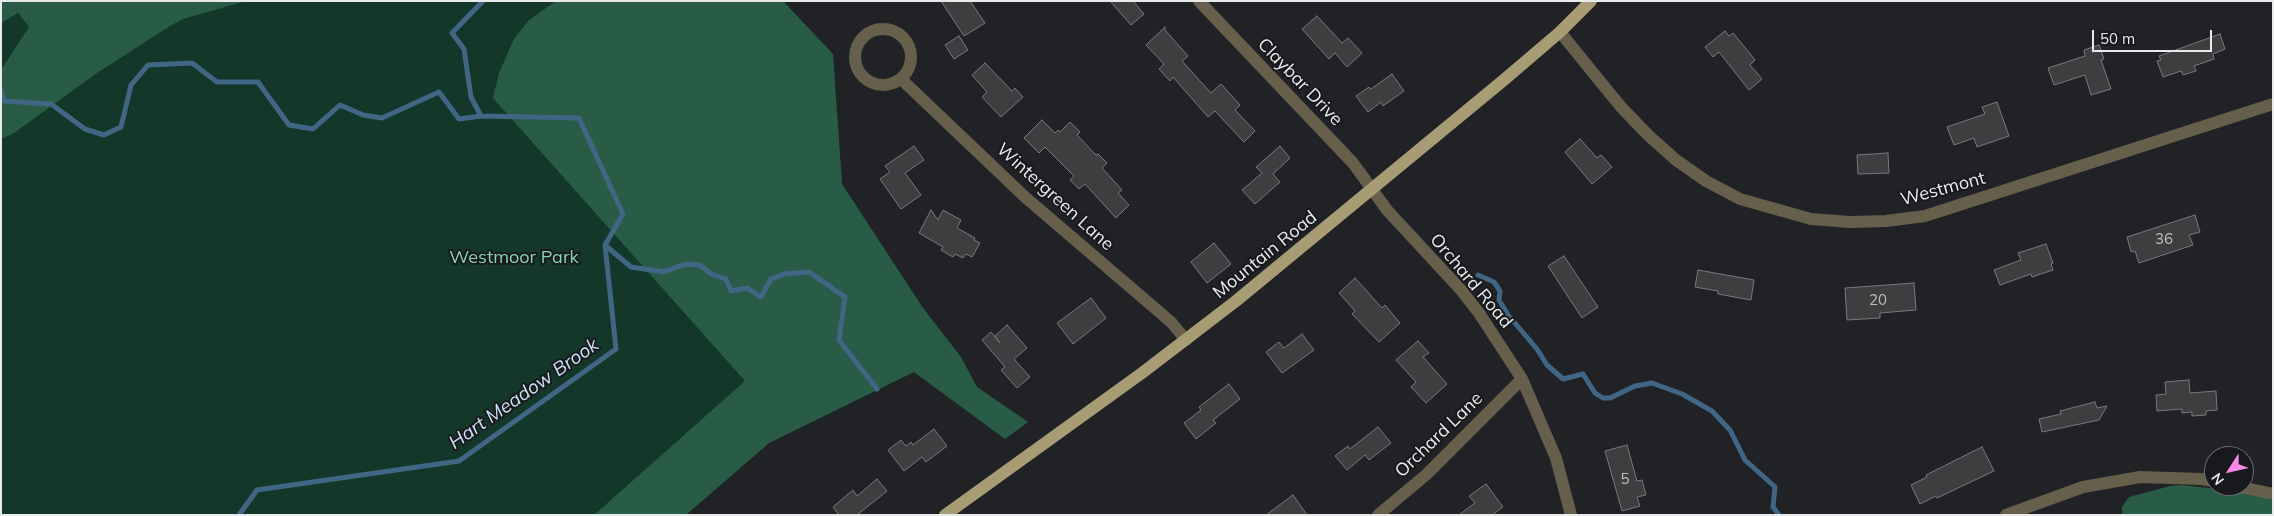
<!DOCTYPE html>
<html>
<head>
<meta charset="utf-8">
<style>
  body { margin:0 }
  #map { position:relative; width:2274px; height:516px; overflow:hidden; background:#212225; font-family:Mulish,sans-serif }
  canvas { display:block }
  .frame { position:absolute; inset:0; border:2px solid #e9eaec; pointer-events:none }
  .north { position:absolute; left:2204px; top:446px; width:50px; height:50px; box-sizing:border-box; background:#18191c; border:1px solid #6c6d6f; border-radius:50%; rotate:235deg; font-size:14px; font-weight:700; line-height:20px; text-align:center; color:#e9eaec }
  .north::after { content:''; display:block; margin:auto; width:18px; height:22px; background:#fb87e6; clip-path:polygon(50% 0,100% 100%,50% 72%,0 100%) }
  .scale { position:absolute; left:2092px; top:30px; width:120px; height:22px; box-sizing:border-box; border:2px solid #e9eaec; border-top:0; padding-left:6px; font-size:15px; line-height:18px; white-space:nowrap; color:#e9eaec; -webkit-text-stroke:4px #18191c; paint-order:stroke }
</style>
</head>
<body>
<div id="map">
<canvas width="2274" height="516"></canvas>
<div class="frame"></div>
<div class="north">N</div>
<div class="scale">50 m</div>
</div>
<script>
const ctx = document.querySelector('canvas').getContext('2d');
ctx.lineJoin = 'round';
function fill(path, color) {
  ctx.fillStyle = color;
  ctx.fill(path, 'evenodd');
}
function shape(rows) {
  const path = new Path2D();
  for (const r of rows) {
    if (r.length === 3) {
      path.moveTo(r[0] + r[2], r[1]);
      path.arc(r[0], r[1], r[2], 0, 2 * Math.PI);
      continue;
    }
    path.moveTo(r[0], r[1]);
    for (let i = 2; i < r.length; i += 2) path.lineTo(r[i], r[i + 1]);
  }
  return path;
}
function stroke(path, color, width, dash) {
  ctx.strokeStyle = color;
  ctx.lineWidth = width;
  ctx.lineCap = dash ? 'butt' : 'round';
  ctx.setLineDash(dash || []);
  ctx.stroke(path);
}
function drawText(font, color, halo, rows, align = 'center') {
  ctx.font = font + ' Mulish,sans-serif';
  ctx.lineWidth = 4;
  ctx.setLineDash([]);
  ctx.textBaseline = 'middle';
  ctx.strokeStyle = halo;
  ctx.fillStyle = color;
  for (const [text, x, y, turn = 0] of rows) {
    ctx.save();
    ctx.translate(x, y);
    ctx.rotate((+turn || 0) * Math.PI / 180);
    ctx.textAlign = isNaN(turn) ? turn : align;
    if (halo) ctx.strokeText(text, 0, 0);
    ctx.fillText(text, 0, 0);
    ctx.restore();
  }
}
fill(shape([
  [1,1,783,1,833,54,842,184,923,308,961,357,977,387,1028,422,1005,439,914,372,769,443,686,515,1,515]
]), '#133728');
fill(shape([
  [1,1,246,1,183,19,170,26,97,73,14,133,1,139,1,70,29,27,18,13,1,23],
  [556,1,783,1,833,54,842,184,923,308,961,357,977,387,1028,422,1005,439,914,372,769,443,686,515,594,515,745,381,493,98,499,73,514,39,529,20],
  [2181,485,2236,491,2267,498,2273,501,2273,515,2122,515,2122,507,2129,497,2170,486]
]), '#295c47');
stroke(shape([
  [1,91,4,101,51,104,85,129,104,135,121,127,131,85,148,65,192,63,217,82,258,82,289,125,313,129,340,105,363,115,382,118,439,92,459,119,481,116,579,118,623,214,605,245,616,349,459,461,257,490,239,515],
  [481,116,471,97,464,49,452,33,483,1],
  [605,245,631,267,664,272,685,264,700,265,711,274,726,279,731,291,747,288,761,297,771,279,784,274,809,272,845,297,839,340,877,389],
  [1478,275,1494,282,1500,291,1499,300,1508,315,1537,349,1547,365,1563,379,1583,374,1595,393,1603,398,1610,398,1635,386,1652,383,1682,394,1712,411,1730,430,1745,460,1775,487,1773,507,1779,515]
]), '#416685', 5);
const building = shape([
  [941,1,970,1,985,23,964,36,941,1],
  [1110,1,1133,1,1144,14,1131,25,1110,1],
  [1317,16,1342,43,1348,38,1362,53,1347,67,1335,53,1329,59,1302,29,1317,16],
  [1165,27,1165,30,1188,56,1182,61,1211,93,1221,84,1240,105,1235,110,1255,131,1244,142,1215,111,1208,117,1173,77,1170,81,1159,69,1164,64,1146,45,1165,27],
  [1725,31,1729,36,1733,33,1755,60,1750,65,1762,79,1749,90,1719,52,1713,57,1705,47,1725,31],
  [2220,34,2225,49,2213,54,2214,59,2194,66,2196,71,2183,75,2181,71,2163,77,2157,61,2161,60,2159,56,2220,34],
  [959,36,968,50,954,59,945,45,959,36],
  [2099,45,2104,59,2101,60,2111,89,2091,95,2085,75,2054,85,2048,68,2085,56,2084,50,2099,45],
  [985,63,1012,91,1015,88,1023,97,1001,117,982,97,987,92,972,75,985,63],
  [1392,74,1404,91,1383,106,1381,102,1368,112,1356,96,1369,87,1371,89,1392,74],
  [1997,102,2009,136,1977,147,1974,138,1954,145,1947,127,1985,114,1982,107,1997,102],
  [1042,120,1055,133,1058,130,1060,132,1070,122,1080,132,1077,135,1096,155,1098,154,1107,163,1102,168,1122,190,1118,193,1129,205,1116,218,1085,184,1079,189,1070,180,1074,176,1045,147,1039,153,1024,138,1042,120],
  [1580,139,1597,158,1601,155,1612,167,1592,184,1565,152,1580,139],
  [914,146,924,160,905,173,921,195,901,209,880,179,890,172,885,166,914,146],
  [1280,146,1290,158,1273,174,1280,182,1255,204,1242,190,1262,173,1256,167,1280,146],
  [1888,153,1889,173,1858,174,1857,155,1888,153],
  [931,210,938,220,943,210,961,220,957,228,975,238,974,240,980,243,972,257,966,254,963,258,955,254,953,257,941,250,943,247,919,233,931,210],
  [2195,215,2200,232,2189,235,2193,245,2139,263,2135,251,2131,252,2127,237,2195,215],
  [1214,243,1231,264,1207,283,1191,262,1214,243],
  [2046,244,2053,263,2051,264,2053,270,2032,277,2031,274,2000,285,1994,270,2021,260,2018,253,2046,244],
  [1564,256,1598,307,1582,318,1548,266,1564,256],
  [1698,270,1754,280,1751,300,1718,294,1718,291,1695,287,1698,270],
  [1355,278,1382,308,1385,305,1400,323,1379,342,1352,314,1355,311,1339,293,1355,278],
  [1914,283,1916,310,1880,313,1880,318,1847,320,1845,288,1914,283],
  [1091,298,1106,318,1073,344,1057,323,1091,298],
  [1007,325,1027,348,1014,359,1030,377,1017,388,1001,370,1005,367,982,340,991,332,1000,343,995,336,1007,325],
  [1302,334,1314,350,1282,373,1266,352,1279,342,1284,348,1302,334],
  [1418,341,1429,353,1423,357,1447,384,1426,403,1411,387,1416,382,1396,360,1418,341],
  [2189,380,2190,393,2216,391,2217,410,2206,411,2206,415,2192,416,2192,412,2182,413,2182,409,2157,411,2156,395,2166,394,2165,382,2189,380],
  [1229,384,1240,399,1213,420,1216,423,1196,439,1184,423,1201,410,1199,407,1229,384],
  [2095,402,2097,408,2107,406,2099,420,2042,432,2039,419,2061,414,2060,411,2095,402],
  [1378,427,1391,443,1369,460,1365,455,1347,470,1335,456,1348,446,1350,449,1378,427],
  [934,429,947,446,926,462,922,457,904,471,888,450,901,440,906,446,911,442,913,445,934,429],
  [1627,445,1637,481,1642,480,1646,495,1637,497,1640,506,1622,511,1605,451,1627,445],
  [1982,447,1994,471,1937,498,1936,496,1920,504,1911,485,1927,477,1926,475,1982,447],
  [877,479,887,491,857,515,839,515,833,507,853,490,857,496,877,479],
  [1486,484,1503,507,1492,515,1459,515,1475,503,1469,496,1486,484],
  [1293,495,1307,515,1266,515,1293,495]
]);
fill(building, '#3e3e41');
stroke(building, '#7a797d', 1);
stroke(shape([
  [1199,1,1353,163,1387,210,1461,290,1479,313,1522,379,1556,458,1571,515],
  [883,57,28],
  [1560,32,1621,107,1649,136,1676,160,1706,181,1740,199,1811,219,1850,222,1886,221,1925,216,2273,104],
  [901,79,1025,197,1171,322,1186,340],
  [2236,486,2273,494],
  [1378,515,1427,474,1522,379],
  [2006,515,2083,487,2140,477,2202,479,2214,481]
]), '#655f4c', 12);
stroke(shape([
  [945,515,1142,373,1236,301,1505,79,1560,32,1591,1]
]), '#a89c75', 12);
drawText('15px', '#bebfc1', null, [
  ["36",2164,239],
  ["20",1878,300],
  ["5",1625,479]
]);
drawText('18px', '#e9eaec', '#18191c', [
  ["Claybar Drive",1300,82,46],
  ["Westmont",1943,189,-15],
  ["Wintergreen Lane",1055,197,42],
  ["Mountain Road",1265,255,-39],
  ["Orchard Road",1471,281,50],
  ["Orchard Lane",1439,435,-44]
]);
drawText('18px', '#84d5b1', '#18191c', [
  ["Westmoor Park",514,258]
]);
drawText('italic 19px', '#cbe2f8', '#18191c', [
  ["Hart Meadow Brook",524,394,-35]
]);
</script>
</body>
</html>
